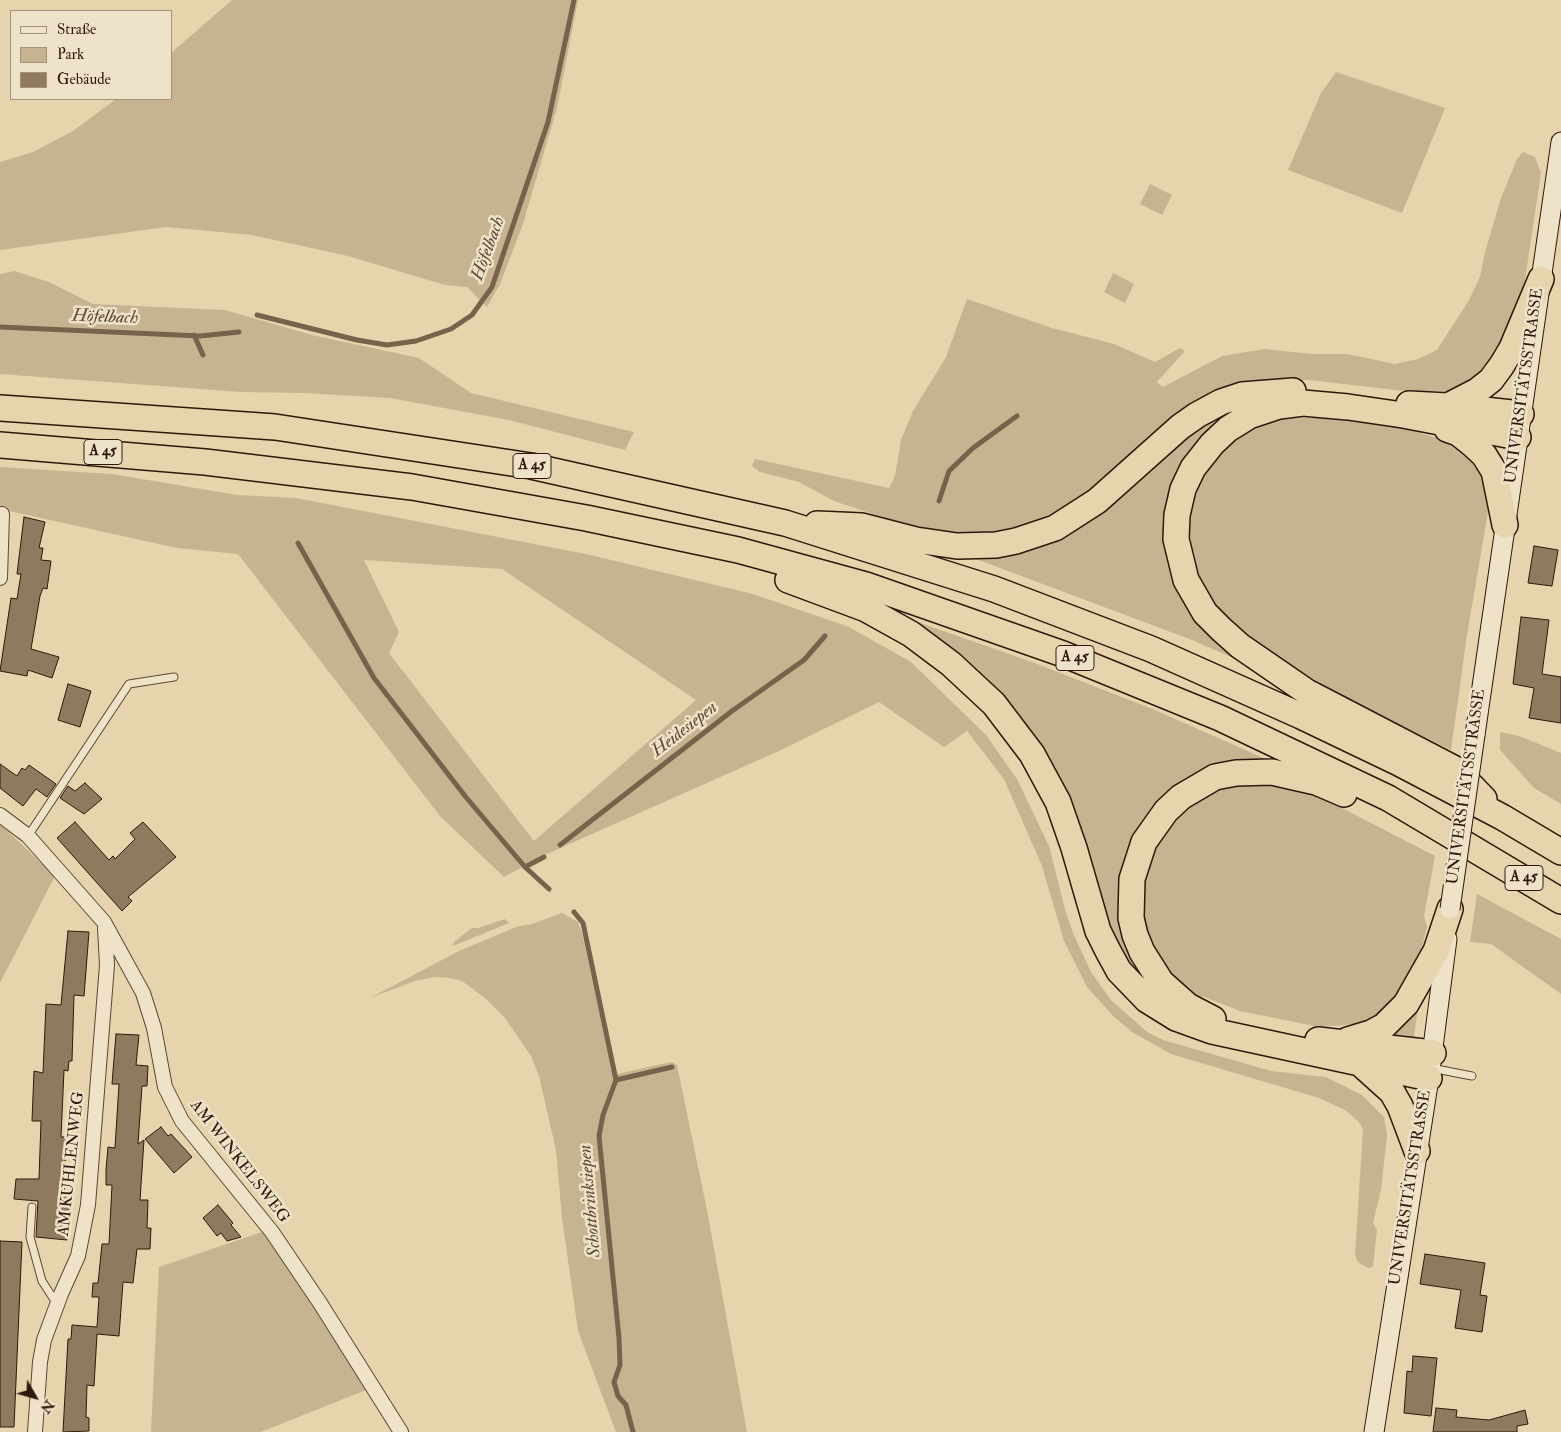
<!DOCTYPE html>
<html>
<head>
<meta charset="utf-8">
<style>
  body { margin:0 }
  #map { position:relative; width:1561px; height:1432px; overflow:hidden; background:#e5d4ac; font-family:"IM FELL Double Pica",serif }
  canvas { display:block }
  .legend { position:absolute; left:10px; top:10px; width:162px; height:90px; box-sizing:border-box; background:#eee3c9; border:1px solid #a2927d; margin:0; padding:6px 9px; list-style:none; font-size:15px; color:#2f180b }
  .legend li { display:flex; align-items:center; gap:10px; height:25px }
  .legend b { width:25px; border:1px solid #a2927d }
  .north { position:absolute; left:10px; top:1372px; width:50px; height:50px; -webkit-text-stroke:4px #eee3c9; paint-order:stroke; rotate:128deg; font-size:14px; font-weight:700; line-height:20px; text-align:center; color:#2f180b }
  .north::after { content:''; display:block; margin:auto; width:18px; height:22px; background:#2f180b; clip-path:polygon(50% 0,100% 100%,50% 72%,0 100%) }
</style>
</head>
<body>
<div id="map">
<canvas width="1561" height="1432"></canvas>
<ul class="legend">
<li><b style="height:6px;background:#eee3c9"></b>Straße</li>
<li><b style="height:14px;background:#c6b491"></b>Park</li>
<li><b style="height:14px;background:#8e7a5f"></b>Gebäude</li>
</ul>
<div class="north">N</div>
</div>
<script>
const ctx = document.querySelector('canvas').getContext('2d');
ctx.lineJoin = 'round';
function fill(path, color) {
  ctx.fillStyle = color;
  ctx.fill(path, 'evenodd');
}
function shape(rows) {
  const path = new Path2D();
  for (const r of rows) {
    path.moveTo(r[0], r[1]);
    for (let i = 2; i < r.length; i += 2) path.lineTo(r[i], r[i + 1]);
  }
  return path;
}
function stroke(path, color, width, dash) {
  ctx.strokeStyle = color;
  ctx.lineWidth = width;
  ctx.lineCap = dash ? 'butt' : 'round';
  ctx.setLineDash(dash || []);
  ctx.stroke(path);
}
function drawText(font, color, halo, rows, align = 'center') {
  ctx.font = font + ' "IM FELL Double Pica",serif';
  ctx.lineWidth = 5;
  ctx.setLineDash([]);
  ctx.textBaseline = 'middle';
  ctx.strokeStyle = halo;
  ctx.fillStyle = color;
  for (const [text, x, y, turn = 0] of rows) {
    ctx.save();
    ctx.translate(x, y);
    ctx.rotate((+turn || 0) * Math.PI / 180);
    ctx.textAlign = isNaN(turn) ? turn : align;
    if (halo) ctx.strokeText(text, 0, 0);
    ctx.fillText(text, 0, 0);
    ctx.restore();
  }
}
fill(shape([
  [232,0,578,0,557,108,523,224,500,284,487,307,467,287,445,285,348,256,252,235,166,227,0,250,0,162,33,152,73,131,116,99,171,99,171,53],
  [1336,72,1445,108,1402,213,1288,170,1321,93],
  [1523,152,1535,157,1541,173,1525,280,1513,325,1504,344,1474,382,1445,391,1404,391,1309,380,1275,379,1237,385,1184,410,1162,425,1102,483,1067,508,1040,521,989,534,945,532,894,521,834,501,799,482,760,472,752,466,755,459,889,488,895,476,901,440,913,411,946,357,967,299,1052,328,1114,344,1155,362,1180,348,1185,351,1157,382,1163,387,1222,356,1265,349,1312,354,1347,354,1395,364,1418,359,1437,350,1469,300,1480,277,1485,252,1501,198,1517,159],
  [1150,184,1172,195,1162,215,1140,204],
  [14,271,49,282,93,304,225,310,312,335,419,358,471,393,634,432,625,450,509,420,390,398,304,393,241,392,0,374,0,274],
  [1113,273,1134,284,1125,303,1104,292],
  [1259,398,1214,431,1173,555,1263,671,1192,640,960,553,1006,551,1202,419],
  [1278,418,1317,418,1367,422,1408,429,1442,440,1470,460,1486,482,1490,500,1467,635,1451,750,1352,701,1275,657,1222,612,1205,590,1193,564,1189,523,1199,484,1215,459,1236,438],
  [0,467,112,474,237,495,296,498,586,554,753,594,849,627,911,662,986,735,1017,779,1049,846,1066,913,1073,933,1091,972,1111,1000,1147,1032,1163,1040,1271,1071,1326,1077,1362,1095,1384,1117,1387,1135,1381,1190,1373,1223,1377,1230,1373,1266,1369,1268,1362,1265,1357,1261,1355,1255,1363,1129,1358,1121,1345,1110,1319,1098,1171,1054,1132,1032,1113,1016,1087,987,1064,941,1042,866,1004,779,967,731,944,747,879,702,779,751,549,853,504,877,440,816,238,554,177,548,0,509],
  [364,560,502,569,696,700,534,841,389,653,399,632],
  [895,614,1032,662,1155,710,1277,764,1298,790,1338,806,1435,856,1424,916,1427,927,1421,950,1402,993,1385,1014,1357,1024,1319,1027,1240,1011,1202,996,1187,1015,1163,1002,1117,953,1049,773],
  [1500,732,1519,736,1561,753,1561,804,1534,788,1500,750],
  [0,824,55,876,0,983],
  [1477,894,1561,939,1561,994,1491,944,1470,942],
  [562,913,578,922,582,933,613,1075,671,1062,677,1065,708,1215,747,1432,616,1432,578,1331,562,1218,556,1150,539,1076,531,1056,505,1018,485,998,462,981,450,978,435,977,415,981,370,998,459,951,516,927,532,924],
  [505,919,509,923,453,946,454,942,472,928,478,928],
  [1419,1000,1413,1043,1380,1040],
  [265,1231,371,1388,261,1432,151,1432,159,1267]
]), '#c6b491');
stroke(shape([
  [257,315,357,340,387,345,416,341,451,329,472,315,492,287,548,122,574,0],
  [0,327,200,336,239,332],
  [194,335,203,355],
  [939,501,949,471,973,448,1017,416],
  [298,543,374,678,465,796,525,867,549,889],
  [560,845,732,711,804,660,825,636],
  [525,867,544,857],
  [574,912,583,923,616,1080,603,1115,599,1136,619,1338,620,1365,614,1382,618,1396,626,1405,633,1432],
  [616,1080,672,1067]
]), '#77624b', 5);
const building = shape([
  [24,517,45,522,39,548,43,548,41,560,51,561,47,589,43,588,40,596,31,649,59,657,52,678,28,670,27,676,0,671,11,598,17,599,21,574,17,574,24,517],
  [1534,546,1558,550,1552,586,1528,583,1534,546],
  [1521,617,1549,620,1542,674,1561,677,1561,723,1529,718,1534,688,1513,684,1521,617],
  [68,684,91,691,80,727,58,720,68,684],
  [0,764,17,776,22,768,25,770,29,765,56,784,47,797,36,789,23,806,0,788,0,764],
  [85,783,102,799,84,814,60,798,68,786,75,791,85,783],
  [75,822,109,860,113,856,115,859,135,839,130,833,143,822,176,857,128,897,132,901,122,911,57,838,75,822],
  [68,931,89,932,84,996,74,995,72,1061,69,1061,68,1071,64,1070,61,1137,66,1137,64,1195,71,1195,67,1240,36,1237,38,1201,14,1199,16,1179,39,1179,41,1121,32,1121,34,1071,43,1073,46,1004,61,1005,68,931],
  [116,1034,139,1035,136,1065,148,1066,147,1086,142,1086,138,1144,144,1140,140,1200,148,1200,147,1228,151,1228,150,1249,137,1249,133,1283,123,1282,119,1336,97,1334,94,1386,87,1385,86,1417,89,1418,89,1431,63,1432,68,1339,71,1339,72,1325,97,1327,99,1297,92,1297,93,1283,98,1283,102,1244,109,1244,112,1185,106,1185,106,1170,108,1147,115,1148,119,1084,112,1084,116,1034],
  [161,1127,168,1136,171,1134,192,1157,174,1173,145,1139,161,1127],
  [218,1205,233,1223,231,1225,241,1237,227,1241,221,1233,217,1236,203,1218,218,1205],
  [0,1241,22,1242,14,1427,0,1427,0,1241],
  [1425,1254,1485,1263,1480,1295,1487,1296,1482,1332,1455,1328,1461,1290,1420,1284,1425,1254],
  [1413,1356,1437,1358,1431,1416,1404,1413,1407,1371,1412,1372,1413,1356],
  [1436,1408,1457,1410,1456,1417,1489,1420,1525,1410,1528,1424,1517,1426,1517,1432,1433,1432,1436,1408]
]);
fill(building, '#8e7a5f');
stroke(building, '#2f180b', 1);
const lane = shape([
  [28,836,129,684,174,677],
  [1431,1068,1472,1076],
  [32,1207,30,1237,42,1281,57,1304]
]);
const street = shape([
  [0,578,2,514],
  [0,815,28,836,104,922,143,993,154,1028,165,1087,182,1121,272,1232,320,1303,401,1432],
  [35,1432,40,1362,44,1340,61,1294,78,1256,88,1205,107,965,105,928]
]);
const secondary = shape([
  [1475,735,1561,142],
  [1374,1432,1429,1078,1447,939]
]);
const highway = shape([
  [1409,404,1448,406,1521,414],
  [1448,406,1477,391,1491,380,1502,365,1512,348,1541,279],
  [0,408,275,427,531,466,785,523,994,589,1151,649,1301,716,1397,762,1502,817,1561,852],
  [1447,429,1458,433,1472,444,1484,455,1494,471,1505,525],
  [0,445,205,462,412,487,586,518,738,550,866,585,1063,654,1220,718,1388,798,1561,901],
  [817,524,862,526,916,540,957,546,996,545,1016,541,1055,528,1097,501,1180,427,1197,415,1221,402,1242,395,1293,391],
  [788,580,866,609,911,634,951,664,994,704,1032,754,1058,802,1074,848,1098,931,1108,951,1119,971,1147,1000,1176,1018,1212,1031,1429,1078],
  [1484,799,1455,769,1307,692,1240,646,1221,629,1205,613,1186,580,1176,539,1177,515,1183,489,1193,468,1212,444,1228,429,1249,416,1279,406,1303,403,1348,407,1403,415,1518,437],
  [1213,1019,1188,1006,1161,982,1142,952,1135,935,1131,918,1132,879,1144,842,1166,811,1181,797,1215,777,1236,773,1272,772,1316,782,1344,794],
  [1318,1040,1433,1053],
  [1348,1040,1371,1033,1384,1026,1406,1004,1436,951,1450,909],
  [1362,1065,1392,1092,1400,1106,1417,1151]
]);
stroke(lane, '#5c4733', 9);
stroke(street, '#5c4733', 16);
stroke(secondary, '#2f180b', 21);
stroke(highway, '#2f180b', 28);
stroke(lane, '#eee3c9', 7);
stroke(street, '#eee3c9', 14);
stroke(secondary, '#eee3c9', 19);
stroke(highway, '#e5d4ac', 25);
const secondaryBridge = shape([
  [1450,909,1475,735]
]);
stroke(secondaryBridge, '#2f180b', 21, []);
stroke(secondaryBridge, '#eee3c9', 19);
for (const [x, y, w] of [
  [103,452,38],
  [532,466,38],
  [1075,658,38],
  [1524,878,38]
]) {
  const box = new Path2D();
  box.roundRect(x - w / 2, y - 12.5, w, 25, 4);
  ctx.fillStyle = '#eee3c9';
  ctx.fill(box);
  stroke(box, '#2f180b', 1);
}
drawText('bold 15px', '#2f180b', null, [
  ["A 45",103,452],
  ["A 45",532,466],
  ["A 45",1075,658],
  ["A 45",1524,878]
]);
drawText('16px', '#2f180b', '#eee3c9', [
  ["UNIVERSITÄTSSTRASSE",1525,386,-82],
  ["UNIVERSITÄTSSTRASSE",1467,787,-82],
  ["AM WINKELSWEG",239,1162,52],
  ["AM KUHLENWEG",72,1164,-84],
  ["UNIVERSITÄTSSTRASSE",1411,1188,-81]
]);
drawText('italic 18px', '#5f4a35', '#eee3c9', [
  ["Höfelbach",489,249,-70],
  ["Höfelbach",105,318,2],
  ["Heidesiepen",685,730,-38],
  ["Schottbrinksiepen",591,1201,-95]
]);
</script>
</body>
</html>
